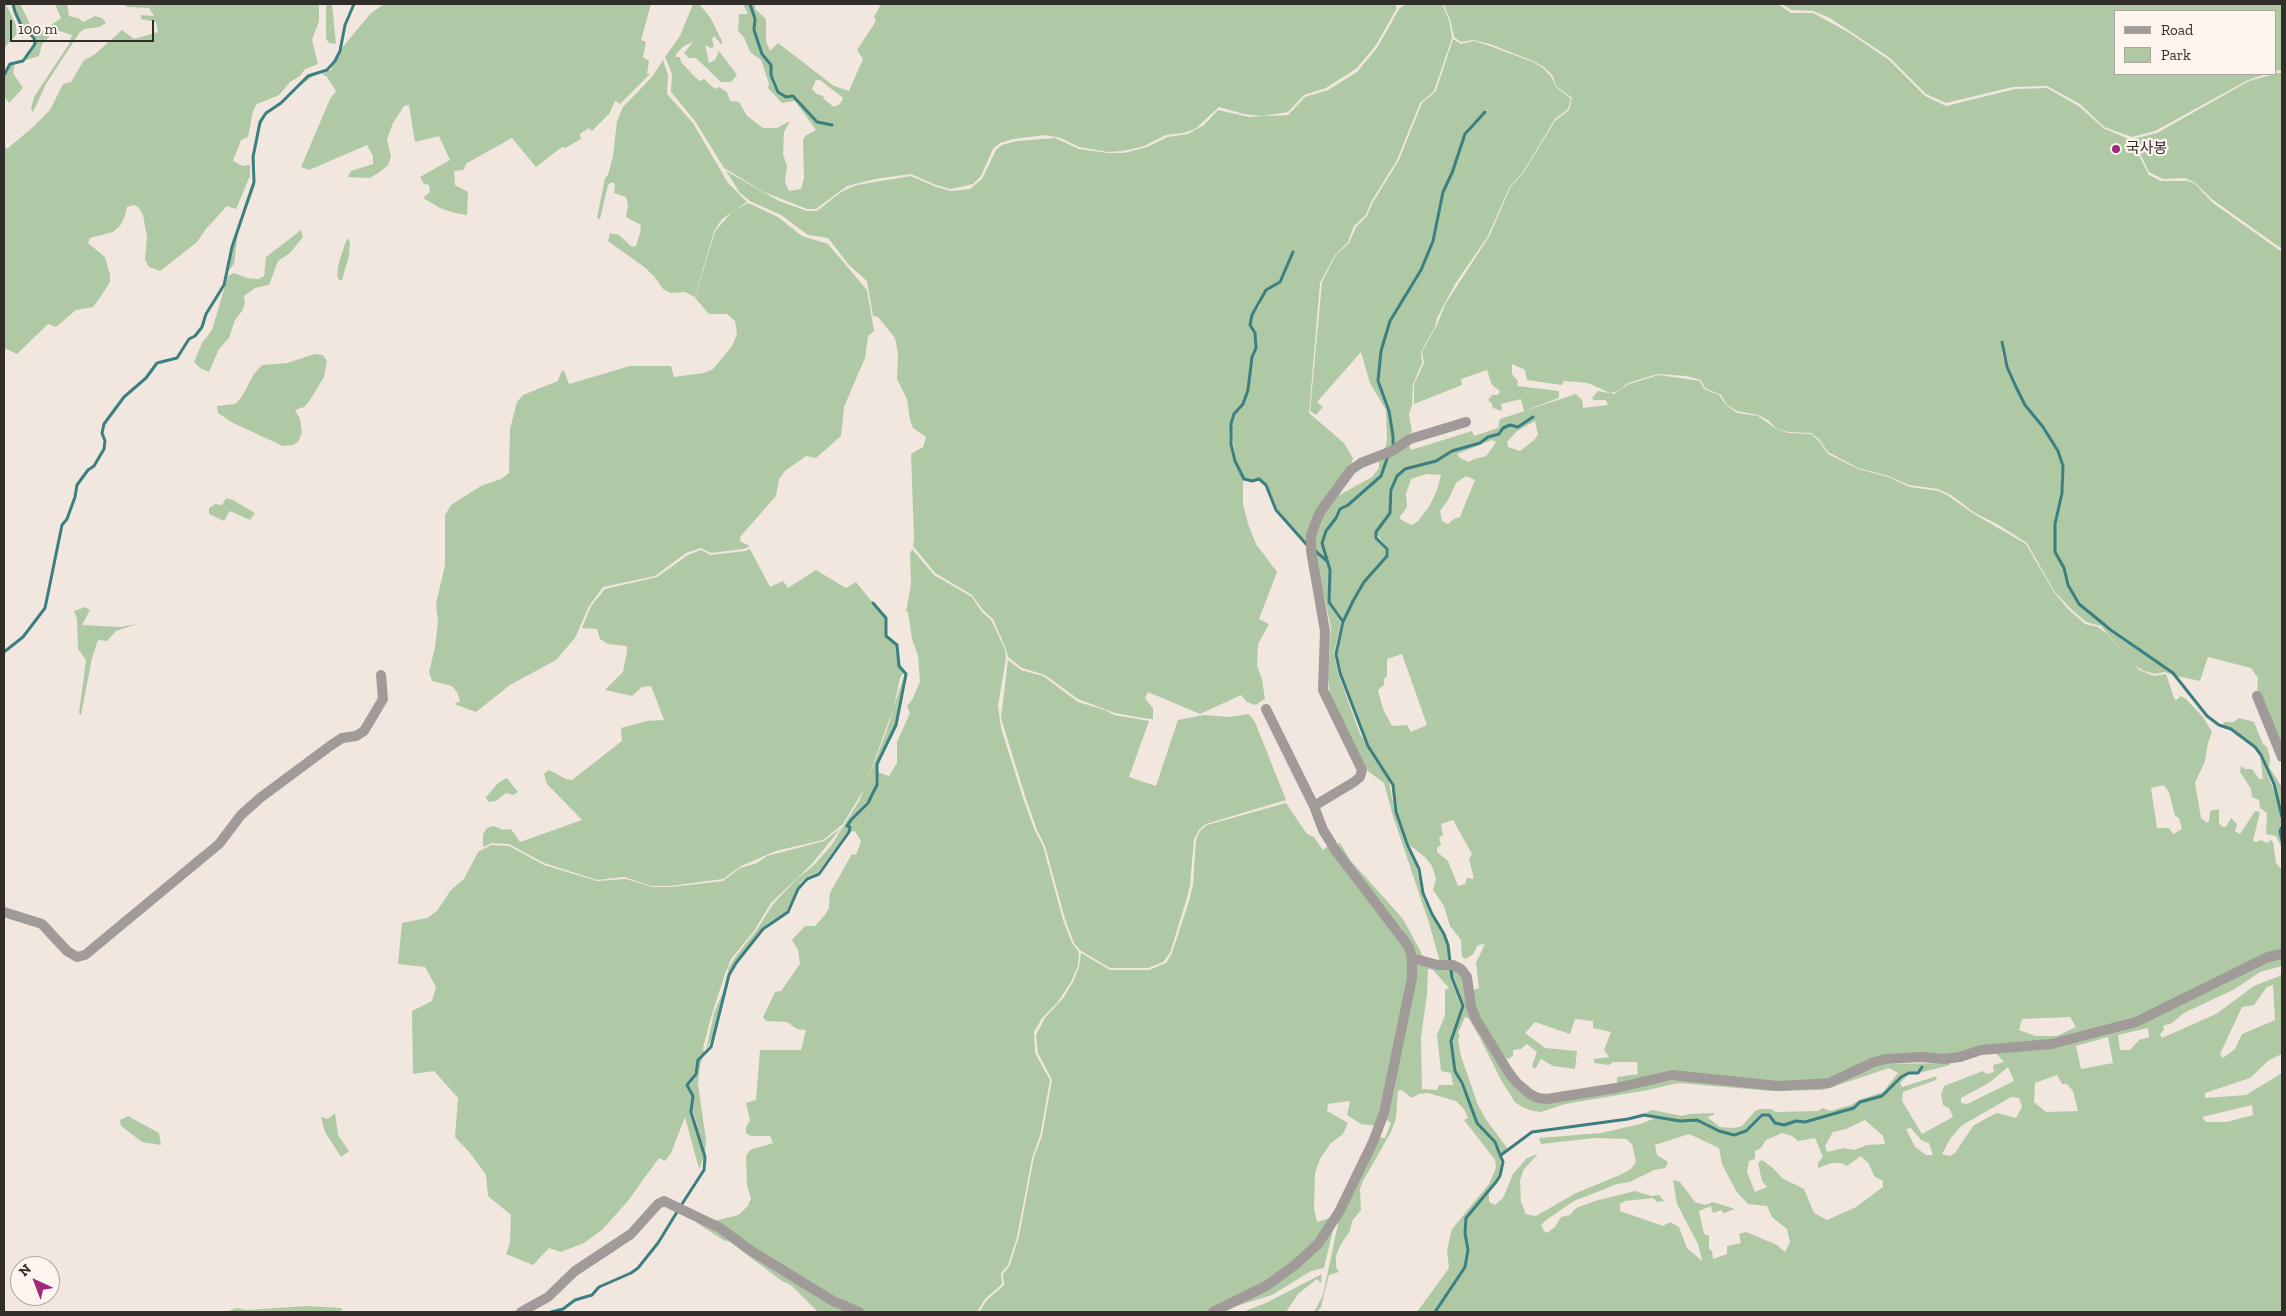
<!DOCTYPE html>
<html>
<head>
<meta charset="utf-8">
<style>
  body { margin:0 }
  #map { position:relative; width:2286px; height:1316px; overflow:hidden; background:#f2e7df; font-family:"Zilla Slab",serif }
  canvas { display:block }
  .frame { position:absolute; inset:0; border:5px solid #312d29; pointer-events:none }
  .legend { position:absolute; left:2114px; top:10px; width:162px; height:65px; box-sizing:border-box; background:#fef5ee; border:1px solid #aca59f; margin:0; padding:6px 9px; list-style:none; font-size:15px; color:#312d29 }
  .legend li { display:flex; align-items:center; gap:10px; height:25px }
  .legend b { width:25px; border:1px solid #aca59f }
  .north { position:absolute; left:10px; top:1256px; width:50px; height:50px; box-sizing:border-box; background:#fef5ee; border:1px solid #aca59f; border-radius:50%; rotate:317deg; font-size:14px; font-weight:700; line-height:20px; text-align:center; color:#312d29 }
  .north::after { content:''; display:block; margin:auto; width:18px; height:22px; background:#a1287e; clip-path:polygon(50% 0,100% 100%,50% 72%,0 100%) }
  .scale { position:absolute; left:10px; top:20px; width:144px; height:22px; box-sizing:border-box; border:2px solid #312d29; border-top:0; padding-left:6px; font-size:15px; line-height:18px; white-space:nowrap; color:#312d29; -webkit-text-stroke:4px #fef5ee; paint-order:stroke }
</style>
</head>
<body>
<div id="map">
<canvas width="2286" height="1316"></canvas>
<div class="frame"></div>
<ul class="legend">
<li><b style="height:6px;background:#a09a98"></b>Road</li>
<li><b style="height:14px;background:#afc9a5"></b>Park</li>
</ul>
<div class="north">N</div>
<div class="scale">100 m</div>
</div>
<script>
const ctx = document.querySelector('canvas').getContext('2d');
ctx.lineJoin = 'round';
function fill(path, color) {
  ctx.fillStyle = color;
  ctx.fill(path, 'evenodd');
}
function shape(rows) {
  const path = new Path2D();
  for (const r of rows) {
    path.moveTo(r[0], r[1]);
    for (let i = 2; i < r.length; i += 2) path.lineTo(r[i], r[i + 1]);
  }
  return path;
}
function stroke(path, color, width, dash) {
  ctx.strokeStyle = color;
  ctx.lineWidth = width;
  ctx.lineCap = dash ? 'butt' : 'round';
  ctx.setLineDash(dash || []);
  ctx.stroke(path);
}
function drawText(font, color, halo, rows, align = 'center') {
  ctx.font = font + ' "Zilla Slab","Noto Sans KR",serif';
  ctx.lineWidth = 4.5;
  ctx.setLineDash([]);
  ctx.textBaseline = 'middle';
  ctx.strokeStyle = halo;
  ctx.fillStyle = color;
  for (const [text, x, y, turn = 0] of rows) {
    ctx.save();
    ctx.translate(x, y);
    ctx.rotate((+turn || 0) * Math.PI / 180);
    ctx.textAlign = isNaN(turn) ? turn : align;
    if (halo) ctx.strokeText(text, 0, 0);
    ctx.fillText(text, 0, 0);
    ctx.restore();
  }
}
fill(shape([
  [4,4,6,4,16,25,17,34,4,48],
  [14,4,20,4,31,26,40,33,61,18,55,4,67,4,69,16,78,18,83,22,95,16,102,18,106,23,99,27,85,29,80,32,46,84,33,112,31,109,34,97,69,44,72,35,59,31,52,34,42,44,39,56,23,61,35,45,35,37,21,24,15,12],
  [121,4,319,4,319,21,312,40,318,64,305,69,300,76,290,82,279,95,257,104,253,111,248,137,241,140,233,161,243,166,250,165,250,176,236,209,227,206,205,230,197,242,160,271,149,267,145,260,147,237,143,215,138,207,134,205,127,207,125,216,120,226,113,232,90,238,88,243,105,257,110,275,110,282,99,299,93,307,76,310,56,327,48,324,17,354,4,348,4,145,7,149,33,127,50,110,63,84,71,82,84,60,94,55,122,30,134,39,158,32,156,22,141,19,141,15,154,16,149,8,128,7],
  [326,4,332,4,336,44,329,43,326,39],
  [384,4,651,4,641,40,646,42,643,57,649,61,647,74,650,74,620,104,615,101,609,114,592,131,589,128,580,134,581,139,565,148,562,147,536,167,512,138,467,163,463,170,454,171,455,185,468,192,467,215,455,213,440,208,423,198,430,192,429,185,424,184,420,177,450,160,439,136,415,142,409,105,404,106,393,123,387,139,391,157,388,165,381,171,370,178,348,177,351,171,373,164,373,156,367,145,309,170,301,167,330,99,336,91,327,77,322,74,331,70,342,48,370,14],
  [693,4,699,4,710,17,722,41,722,45,714,36,712,39,714,47,711,48,705,45,709,63,715,60,719,51,737,75,731,82,721,82,696,58,689,58,684,53,693,42,684,46,676,54,676,57,680,57,681,62,696,78,700,81,704,79,715,89,719,87,727,92,730,101,739,102,747,116,763,128,777,128,790,121,784,132,783,154,787,166,785,182,789,191,801,189,804,178,803,140,805,136,816,130,795,101,782,103,768,88,769,84,761,60,750,52,744,37,738,31,739,14,748,14,743,4,750,4,755,25,753,31,762,55,771,65,771,75,776,82,778,93,787,98,793,97,817,123,832,126,817,121,794,95,786,96,779,92,776,81,772,75,772,64,763,53,755,30,756,24,751,4,755,4,755,9,766,19,766,41,770,51,778,43,834,86,849,91,863,59,857,50,876,21,874,17,881,4,1395,4,1397,8,1376,45,1357,68,1326,88,1304,95,1288,112,1263,116,1244,114,1219,107,1195,129,1183,133,1166,135,1144,146,1123,151,1108,152,1079,147,1061,138,1045,135,1013,139,1000,143,993,149,981,176,973,184,951,189,936,185,911,174,875,179,847,186,816,209,807,209,764,192,724,168,695,121,671,92,672,74,665,57,680,36],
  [816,80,820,80,843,98,840,104,834,107,824,99,823,96,817,94,812,89],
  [1406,4,1442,4,1449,20,1452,38,1434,91,1420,103,1397,160,1371,202,1366,215,1354,226,1348,242,1335,255,1320,283,1309,413,1344,443,1353,458,1352,462,1321,503,1312,518,1307,543,1277,510,1266,484,1259,478,1252,480,1244,478,1236,460,1231,431,1235,415,1244,404,1249,390,1253,357,1257,348,1256,333,1251,325,1253,315,1260,306,1261,299,1267,290,1280,282,1297,244,1279,281,1266,290,1259,300,1258,306,1251,315,1249,326,1254,334,1255,349,1251,357,1247,390,1242,404,1233,414,1229,439,1234,461,1243,479,1243,504,1248,524,1256,544,1277,572,1259,619,1269,624,1258,644,1257,665,1262,680,1265,699,1255,705,1247,702,1241,695,1200,714,1148,692,1145,698,1153,708,1153,719,1149,719,1115,713,1078,699,1045,675,1022,668,1008,657,1006,649,993,619,983,610,972,595,935,573,913,546,914,539,911,454,923,447,926,437,913,428,910,420,907,399,897,379,898,354,895,338,878,317,873,316,867,281,849,265,828,238,808,235,781,215,750,201,740,193,726,171,779,201,807,211,817,211,841,192,857,185,911,176,936,187,951,191,970,189,982,179,996,150,1002,145,1017,141,1055,138,1079,149,1108,153,1124,153,1147,147,1168,137,1188,134,1204,125,1218,110,1249,117,1288,115,1305,97,1328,90,1357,72,1377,48,1399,9],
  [1443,4,1778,4,1791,13,1813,13,1848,32,1889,60,1925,96,1946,106,2015,89,2047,88,2080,107,2103,128,2131,140,2149,175,2161,181,2187,181,2194,183,2213,203,2282,252,2282,754,2257,692,2258,678,2251,668,2208,657,2200,681,2177,676,2079,604,2068,584,2064,568,2055,552,2055,523,2063,493,2064,480,2064,465,2059,451,2044,427,2026,404,2016,386,2007,367,2001,339,2002,354,2006,368,2025,406,2043,427,2058,452,2062,466,2062,493,2054,524,2054,552,2063,569,2067,585,2078,605,2175,676,2165,672,2155,674,2144,671,2135,666,2101,626,2086,622,2069,607,2054,591,2027,543,1997,524,1975,513,1951,495,1938,489,1909,485,1888,476,1858,468,1828,452,1819,439,1811,433,1788,432,1776,428,1768,420,1758,415,1737,411,1727,405,1721,395,1705,388,1701,380,1686,376,1658,374,1628,383,1618,391,1610,393,1588,383,1564,381,1562,385,1527,380,1525,370,1512,364,1512,374,1518,381,1517,386,1559,391,1559,398,1524,411,1521,399,1501,404,1502,411,1493,408,1492,404,1488,400,1492,395,1498,395,1500,391,1492,385,1487,370,1461,379,1462,385,1414,404,1414,384,1424,363,1422,352,1436,327,1446,303,1490,235,1510,188,1524,172,1555,121,1569,110,1572,98,1556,86,1553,76,1544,67,1533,61,1490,44,1473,40,1461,42,1454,37,1450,19],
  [1782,4,2282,4,2282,70,2275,71,2275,11,2115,11,2115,74,2266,74,2248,80,2155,131,2132,137,2104,127,2080,104,2047,86,2013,87,1946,103,1926,94,1890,58,1830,18,1813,11,1791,10],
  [1453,39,1461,44,1474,41,1490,46,1533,62,1543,68,1552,78,1556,87,1571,99,1568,109,1555,119,1523,172,1509,188,1488,236,1455,284,1437,318,1435,327,1421,352,1422,363,1413,384,1412,405,1409,414,1412,432,1407,435,1409,440,1393,449,1394,436,1390,411,1379,381,1382,351,1391,321,1422,269,1434,240,1443,192,1453,173,1465,138,1473,125,1492,105,1472,124,1465,134,1451,173,1442,192,1432,240,1420,270,1390,321,1380,351,1377,381,1388,412,1392,432,1391,449,1385,449,1387,440,1386,410,1370,383,1361,352,1317,402,1323,407,1316,415,1310,411,1322,282,1336,255,1349,243,1356,227,1367,216,1373,202,1399,160,1422,103,1436,91],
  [663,60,668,75,667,94,693,123,728,183,747,202,722,219,714,231,695,297,685,292,671,293,663,289,654,276,643,266,608,241,610,233,619,235,632,247,636,246,640,233,641,225,626,217,628,205,626,197,614,193,615,184,612,182,608,185,600,219,597,218,605,178,608,175,613,156,617,121,623,107,652,77],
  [15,62,13,73,23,88,9,103,4,96,4,76,11,65],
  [327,70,313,76,296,89,284,102,266,115,261,125,255,153,255,186,238,232,234,264,228,272,232,247,254,182,254,157,261,122,266,113,282,103,308,76],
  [2278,73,2282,73,2282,249,2213,200,2194,182,2185,178,2163,179,2149,172,2133,139,2157,133,2249,81],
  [748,203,778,217,802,236,828,244,867,290,874,331,868,336,865,358,844,407,841,436,816,458,806,456,785,471,779,479,776,496,740,537,741,542,750,546,744,549,711,553,701,548,686,553,655,576,603,587,589,606,575,638,556,660,510,685,476,712,454,704,460,701,457,692,452,686,432,681,429,672,435,647,438,622,436,604,445,565,445,515,451,505,481,486,501,479,509,473,510,429,517,402,523,395,558,381,561,372,564,370,569,384,630,366,671,366,674,377,704,373,713,369,732,346,737,334,735,321,727,314,709,314,695,298,715,231,732,212],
  [301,230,303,237,290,253,278,261,269,285,255,288,244,296,245,303,242,311,235,320,229,338,219,349,209,372,200,368,194,362,202,343,212,330,228,276,234,273,247,278,259,279,264,276,266,257],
  [347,238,350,242,349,256,342,280,339,280,337,275,339,262],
  [315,354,323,355,327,361,324,377,310,400,304,407,295,410,300,419,302,433,298,442,293,445,283,446,233,423,218,413,217,406,235,404,241,398,254,374,262,365,287,363],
  [1659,375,1700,381,1704,389,1719,395,1726,405,1737,413,1758,416,1775,428,1788,433,1811,434,1819,441,1828,454,1858,469,1888,477,1910,487,1938,491,1947,495,1974,514,2026,544,2053,591,2068,609,2085,624,2098,627,2106,633,2139,670,2154,676,2166,674,2174,698,2176,700,2181,696,2186,699,2203,717,2212,732,2208,743,2205,761,2195,783,2201,818,2207,823,2209,821,2210,811,2219,809,2219,823,2222,827,2226,827,2231,818,2237,824,2235,831,2240,834,2255,811,2260,812,2253,841,2257,842,2261,840,2267,843,2271,840,2273,842,2276,863,2282,870,2282,952,2149,1016,2079,1034,1960,1057,1901,1057,1829,1082,1799,1084,1684,1074,1617,1086,1617,1077,1638,1074,1637,1062,1613,1062,1609,1065,1594,1063,1594,1059,1609,1057,1604,1050,1611,1032,1593,1028,1593,1021,1575,1019,1570,1034,1535,1022,1525,1033,1545,1048,1577,1051,1575,1069,1553,1066,1541,1059,1535,1069,1532,1066,1537,1052,1527,1044,1521,1049,1513,1050,1513,1056,1508,1059,1505,1057,1478,1017,1471,991,1479,988,1476,963,1485,944,1478,945,1473,954,1466,959,1462,957,1461,940,1450,926,1444,906,1433,890,1436,879,1432,866,1425,857,1407,843,1396,811,1393,784,1368,745,1356,718,1340,673,1337,653,1345,621,1354,600,1365,582,1388,556,1387,548,1377,534,1379,528,1391,512,1393,487,1398,476,1407,469,1437,461,1455,450,1481,443,1488,437,1499,435,1503,429,1511,425,1518,428,1534,416,1518,426,1510,424,1503,428,1498,434,1488,436,1480,442,1451,450,1436,461,1404,469,1397,475,1392,484,1389,512,1375,532,1375,538,1385,549,1386,556,1364,582,1343,621,1330,601,1331,571,1323,543,1327,531,1337,518,1340,509,1349,505,1381,477,1387,459,1392,452,1408,441,1411,450,1472,431,1474,436,1498,428,1500,419,1576,394,1582,400,1583,408,1608,405,1606,400,1594,400,1592,398,1598,391,1614,394,1629,384],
  [1535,421,1538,435,1534,440,1520,451,1508,447,1507,442,1517,431],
  [1492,440,1496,442,1495,444,1486,456,1474,459,1469,462,1460,458,1457,454],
  [1427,474,1441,475,1437,490,1430,505,1418,521,1412,525,1405,522,1399,518,1407,507,1406,494,1411,479],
  [1466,476,1475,480,1460,517,1454,519,1448,524,1442,521,1440,511,1448,500,1456,483],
  [1402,654,1427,725,1411,732,1407,725,1392,726,1383,709,1378,690,1384,685,1384,679,1387,676,1387,659],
  [2164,785,2169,792,2175,816,2179,818,2182,829,2173,834,2169,828,2157,828,2151,788],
  [1453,820,1472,854,1469,859,1474,879,1467,878,1465,884,1458,886,1448,861,1437,852,1437,848,1441,845,1439,838,1443,835,1441,824],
  [2070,1017,2076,1027,2057,1036,2036,1036,2019,1030,2022,1019],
  [1388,454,1380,475,1347,504,1339,509,1335,518,1325,530,1321,543,1326,559,1313,547,1316,527,1332,499,1372,477,1379,468,1379,458],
  [226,498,233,500,255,513,250,520,230,511,224,521,209,514,209,508,215,504,222,505],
  [750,549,770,587,783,581,788,588,816,570,846,588,856,582,886,619,887,629,886,636,897,645,899,667,904,672,900,678,894,707,864,789,843,824,823,840,776,851,741,866,723,879,670,886,651,886,624,877,597,880,544,863,509,844,492,843,483,847,483,834,487,828,493,826,504,830,511,829,520,842,582,820,547,784,544,774,549,770,566,779,572,780,622,741,621,728,647,721,664,720,651,686,642,687,632,696,605,690,623,672,627,652,627,646,608,644,600,639,597,629,582,628,591,606,605,589,657,577,688,555,701,550,711,555,745,551],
  [912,549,934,575,972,597,982,612,991,620,1005,649,1006,658,998,706,1001,728,1023,798,1035,831,1043,846,1063,920,1072,943,1079,952,1078,966,1071,982,1057,1003,1042,1018,1034,1032,1035,1053,1050,1080,1040,1136,1032,1158,1017,1237,1008,1265,1001,1273,1002,1284,985,1299,977,1312,865,1312,834,1298,714,1221,738,1215,748,1206,751,1198,747,1186,746,1156,750,1150,773,1143,770,1136,751,1136,746,1133,746,1127,750,1120,746,1103,756,1100,760,1050,801,1050,806,1030,797,1029,787,1022,766,1021,763,1017,775,992,781,991,800,964,798,950,792,940,805,926,815,926,825,915,829,908,830,893,852,854,856,855,861,841,855,831,850,832,851,827,848,826,852,820,869,803,874,795,878,785,877,772,889,776,897,763,897,742,910,713,907,706,912,700,920,682,918,656,912,639,908,612,906,612,911,584,910,554],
  [1314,550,1327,562,1329,573,1328,602,1341,623,1334,653,1338,673,1360,734,1389,781,1395,814,1405,844,1416,866,1423,898,1447,943,1449,961,1440,962,1429,923,1393,816,1384,783,1368,771,1330,694,1328,677,1331,628],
  [85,607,90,610,82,625,120,627,137,624,116,631,107,641,98,640,92,658,81,715,79,713,86,660,78,649,77,619,74,611],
  [1008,660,1021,670,1043,676,1078,702,1105,710,1114,715,1149,721,1129,777,1156,786,1178,720,1204,715,1229,717,1249,714,1255,722,1286,800,1206,824,1199,830,1194,839,1190,885,1186,901,1170,953,1163,962,1148,968,1110,968,1081,951,1074,943,1065,919,1045,846,1037,830,1025,796,1001,718],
  [904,675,895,725,876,763,875,786,870,798,851,819,846,827,849,828,848,831,818,872,806,877,801,882,786,912,767,924,734,964,728,975,714,1034,706,1050,714,1013,723,992,729,967,736,956,756,931,773,904,798,878,813,866,831,846,859,801,886,733],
  [2239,718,2254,722,2263,744,2267,747,2270,758,2269,767,2282,787,2282,812,2274,783,2261,755,2255,747,2232,728,2223,725,2224,722,2234,722],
  [2260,756,2278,801,2282,820,2279,832,2282,848,2276,836,2266,834,2267,813,2260,808,2259,800,2252,797,2251,789,2240,772,2241,766,2245,769,2252,769,2259,779,2263,779],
  [507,778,518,792,513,795,506,793,496,801,488,802,486,797,498,783],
  [1286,803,1307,834,1314,837,1323,850,1329,845,1405,945,1409,969,1377,1126,1361,1124,1347,1115,1350,1101,1328,1104,1327,1111,1348,1123,1343,1134,1330,1144,1320,1159,1315,1173,1314,1208,1317,1222,1333,1217,1314,1244,1267,1282,1206,1312,979,1312,987,1300,1004,1285,1003,1274,1010,1265,1019,1236,1034,1157,1042,1136,1052,1080,1038,1053,1036,1035,1045,1018,1064,997,1073,982,1079,967,1081,953,1110,970,1149,970,1166,963,1172,953,1189,901,1193,885,1196,840,1200,831,1207,825],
  [841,828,811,865,771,903,754,931,731,959,725,974,712,1014,703,1048,704,1053,697,1060,695,1071,687,1087,692,1096,691,1113,704,1157,699,1169,685,1117,671,1153,665,1161,659,1158,627,1202,603,1229,584,1243,561,1252,549,1248,533,1265,506,1254,510,1242,511,1215,488,1196,486,1175,470,1153,455,1137,458,1098,434,1071,413,1074,412,1011,432,1001,436,987,425,967,398,964,402,923,427,918,437,911,451,890,464,879,478,852,491,845,509,846,544,865,597,881,626,879,652,887,671,887,723,881,740,868,757,863,767,856,824,841],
  [1338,843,1340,843,1351,861,1403,919,1420,950,1423,958,1414,952,1402,929,1344,858],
  [2282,956,2282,966,2260,972,2235,989,2184,1013,2172,1023,2163,1026,2164,1030,2160,1034,2162,1038,2216,1014,2254,986,2282,975,2282,1054,2269,1060,2250,1078,2205,1093,2205,1098,2246,1095,2282,1073,2282,1312,1436,1312,1465,1268,1469,1248,1465,1234,1467,1218,1489,1193,1489,1202,1495,1205,1503,1198,1513,1174,1527,1158,1538,1154,1524,1169,1520,1180,1521,1202,1526,1214,1536,1216,1576,1193,1620,1175,1631,1169,1636,1162,1632,1144,1626,1139,1595,1138,1541,1144,1539,1138,1601,1133,1640,1124,1658,1117,1681,1122,1697,1120,1719,1132,1734,1135,1747,1131,1762,1115,1769,1116,1775,1124,1784,1126,1796,1121,1806,1123,1855,1109,1861,1102,1882,1096,1901,1078,1920,1072,1923,1067,1918,1072,1909,1072,1900,1076,1881,1095,1860,1101,1853,1108,1805,1122,1796,1120,1784,1124,1776,1122,1769,1115,1761,1114,1746,1130,1734,1133,1719,1131,1697,1119,1680,1120,1644,1114,1652,1110,1682,1116,1689,1114,1714,1113,1714,1115,1707,1117,1720,1127,1734,1128,1742,1126,1755,1111,1760,1109,1771,1109,1776,1112,1818,1111,1823,1108,1830,1111,1851,1105,1859,1100,1883,1092,1898,1073,1889,1068,1823,1090,1772,1091,1678,1083,1648,1090,1565,1104,1541,1112,1533,1111,1522,1107,1515,1102,1501,1080,1480,1038,1469,1019,1465,1017,1458,1033,1460,1035,1458,1040,1461,1056,1478,1105,1487,1121,1508,1149,1502,1154,1496,1141,1478,1123,1462,1082,1456,1070,1452,1038,1464,1006,1452,977,1451,967,1460,970,1474,1019,1536,1100,1682,1079,1788,1089,1883,1064,1950,1063,1950,1065,1907,1076,1900,1083,1902,1087,1937,1076,1936,1080,1903,1092,1902,1101,1922,1134,1953,1117,1949,1108,1943,1105,1941,1095,1944,1086,1983,1071,1986,1074,1994,1072,1993,1065,2004,1062,1994,1051,2081,1037,2221,986,2253,968],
  [2273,985,2275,1020,2242,1034,2235,1049,2223,1058,2220,1054,2242,1007,2254,1005,2267,987],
  [2148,1028,2149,1037,2139,1040,2130,1050,2120,1050,2118,1035],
  [2108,1037,2113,1063,2081,1069,2076,1046],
  [2008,1067,2014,1081,1967,1104,1961,1103,1961,1098,1989,1083],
  [2057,1075,2062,1084,2067,1084,2073,1091,2078,1111,2046,1112,2034,1102,2035,1083],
  [2011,1097,2019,1098,2022,1107,2016,1118,1997,1113,1985,1119,1973,1126,1955,1153,1950,1156,1942,1154,1950,1139,1961,1126],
  [2252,1105,2253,1115,2227,1122,2206,1122,2202,1117],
  [1865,1120,1883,1136,1885,1144,1867,1145,1854,1150,1844,1148,1827,1152,1825,1146,1833,1132,1846,1129],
  [1911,1128,1921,1140,1929,1143,1933,1155,1926,1155,1915,1147,1906,1129],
  [1782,1133,1792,1136,1798,1141,1815,1138,1823,1157,1818,1163,1818,1168,1832,1163,1841,1163,1847,1166,1861,1156,1869,1164,1874,1176,1883,1181,1883,1187,1856,1207,1827,1220,1814,1213,1804,1189,1782,1178,1773,1168,1762,1160,1758,1163,1762,1181,1767,1187,1755,1192,1747,1172,1749,1161,1755,1159,1755,1151,1761,1148,1766,1140],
  [1689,1134,1719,1148,1722,1164,1736,1191,1748,1204,1767,1206,1772,1217,1787,1229,1790,1242,1785,1252,1777,1245,1746,1232,1739,1234,1741,1243,1727,1246,1727,1254,1713,1259,1712,1251,1709,1249,1709,1236,1704,1234,1699,1211,1711,1206,1713,1213,1721,1210,1724,1213,1735,1209,1713,1202,1705,1205,1695,1202,1680,1182,1673,1180,1677,1204,1698,1244,1702,1261,1687,1248,1679,1227,1670,1222,1663,1226,1620,1211,1620,1204,1625,1201,1653,1198,1657,1202,1664,1201,1659,1195,1651,1196,1635,1191,1595,1201,1576,1208,1570,1215,1561,1217,1555,1227,1547,1233,1544,1231,1541,1225,1545,1221,1574,1201,1617,1184,1630,1182,1654,1170,1665,1168,1668,1162,1657,1155,1655,1145],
  [1415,962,1450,968,1451,981,1462,1008,1451,1039,1455,1072,1477,1124,1493,1142,1500,1155,1501,1165,1499,1175,1493,1186,1465,1218,1464,1233,1468,1249,1464,1268,1434,1312,1417,1312,1449,1268,1447,1250,1452,1229,1489,1184,1496,1168,1495,1160,1464,1120,1468,1118,1464,1109,1456,1101,1428,1093,1419,1094,1412,1098,1402,1090,1398,1091,1396,1118,1391,1132,1363,1181,1360,1189,1361,1210,1352,1221,1350,1231,1341,1244,1336,1256,1336,1267,1339,1272,1329,1275,1321,1307,1317,1312,1314,1312,1323,1295,1340,1215,1379,1137,1385,1138,1391,1123,1386,1119],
  [1428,969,1433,970,1449,988,1445,990,1445,1015,1437,1035,1441,1071,1451,1073,1453,1085,1439,1085,1437,1090,1422,1089,1421,1038,1427,994],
  [703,1057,700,1066,698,1084,706,1140,705,1153,693,1111,694,1095,689,1086,697,1074,699,1061],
  [335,1113,338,1135,349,1151,341,1157,325,1132,321,1117,328,1119],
  [128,1116,159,1133,161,1145,142,1142,121,1126,120,1120],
  [695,1219,851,1312,818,1312,792,1286,782,1281,730,1242,723,1240,697,1223],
  [1335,1221,1324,1268,1311,1271,1272,1295,1233,1307,1269,1287],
  [1322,1274,1321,1283,1317,1279,1298,1294,1286,1312,1281,1311,1279,1312,1222,1312,1245,1311,1266,1303],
  [307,1306,341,1308,343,1310,333,1312,225,1312,237,1308,247,1310]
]), '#afc9a5');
stroke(shape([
  [750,4,755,19,754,30,762,54,771,65,771,75,778,92,786,97,793,96,817,122,832,125],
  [4,75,10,64,23,61,35,44,34,38,21,25,15,12,13,4],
  [1293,252,1280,282,1266,290,1252,315,1250,325,1255,333,1256,348,1252,357,1248,390,1243,404,1234,414,1231,424,1231,444,1235,461,1244,479,1252,481,1259,479,1266,485,1276,510,1307,545],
  [2002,342,2007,367,2016,387,2025,405,2043,427,2058,451,2063,466,2062,493,2055,524,2055,552,2064,568,2068,585,2079,604,2111,630,2173,673,2207,716,2219,725,2231,729,2255,747,2261,755,2274,784,2282,817],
  [1393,446,1393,436,1389,411,1378,381,1381,351,1390,321,1421,270,1433,241,1443,192,1452,173,1465,134,1485,112],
  [1314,550,1327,561],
  [1343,622,1329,602,1330,570,1322,543,1326,531,1336,518,1340,509,1348,505,1381,476,1388,456],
  [4,652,23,637,45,608,62,525,67,519,75,497,77,485,88,470,94,466,104,449,105,441,102,433,104,424,124,397,146,378,157,363,177,358,189,339,195,336,202,327,206,314,224,285,232,247,254,182,253,157,260,122,266,113,281,103,308,76,327,70,335,61,340,51,345,25,354,4],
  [2282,827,2280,831,2282,841],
  [1501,1155,1532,1132,1628,1119,1644,1115,1680,1121,1697,1120,1719,1131,1734,1135,1746,1131,1762,1115,1769,1115,1775,1123,1784,1125,1796,1121,1805,1122,1854,1108,1860,1102,1882,1096,1901,1077,1909,1073,1918,1073,1922,1067],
  [682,1204,704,1170,705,1157,691,1112,693,1096,687,1085,696,1074,698,1060,711,1047,729,975,736,963,763,929,788,912,798,889,807,879,819,874,849,832,850,827,847,826,851,820,868,803,877,785,877,764,896,725,906,674,899,666,897,645,886,636,886,618,873,603],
  [551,1312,563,1309,575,1300,592,1295,599,1287,631,1273,638,1268,658,1243,677,1212],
  [1435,1312,1465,1267,1468,1250,1465,1233,1466,1218,1496,1182,1500,1176,1503,1162,1495,1142,1477,1123,1462,1083,1455,1071,1451,1041,1463,1006,1452,978,1448,945,1444,934,1432,914,1423,893,1419,869,1407,844,1396,812,1393,785,1368,746,1340,673,1336,654,1343,622,1353,601,1364,582,1387,556,1387,549,1376,538,1376,532,1390,513,1391,490,1397,476,1405,469,1436,461,1452,451,1480,443,1488,437,1499,434,1503,428,1510,425,1518,427,1533,417]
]), '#3c7f80', 3);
stroke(shape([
  [2257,696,2282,757],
  [1314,806,1354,782,1360,777,1362,770,1323,690,1325,631,1311,551,1311,536,1315,524,1320,512,1351,470,1361,463,1392,451,1410,439,1466,422],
  [4,912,42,924,67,951,77,957,85,955,219,844,241,815,260,798,330,746,342,738,356,736,364,731,383,699,381,675],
  [1412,958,1438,965,1453,965,1461,969,1467,977,1471,1007,1476,1019,1509,1073,1517,1083,1530,1094,1538,1098,1547,1099,1616,1088,1672,1075,1778,1086,1815,1084,1829,1083,1874,1062,1886,1059,1921,1057,1944,1059,1960,1057,1981,1050,2051,1044,2136,1022,2268,957,2282,954],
  [521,1312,548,1297,575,1271,631,1234,658,1204,664,1201,720,1228,750,1250,833,1301,859,1312],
  [1213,1312,1266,1286,1295,1265,1318,1244,1339,1212,1373,1142,1384,1113,1412,978,1412,958,1409,947,1336,851,1323,830,1314,806,1266,709]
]), '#a09a98', 10);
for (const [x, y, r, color] of [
  [2116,149,5,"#a1287e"]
]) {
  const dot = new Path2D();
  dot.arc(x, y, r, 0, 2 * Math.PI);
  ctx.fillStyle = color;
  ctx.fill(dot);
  stroke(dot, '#fef5ee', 2);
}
drawText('15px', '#312d29', '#fef5ee', [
  ["국사봉",2126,149]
], 'left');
</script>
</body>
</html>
